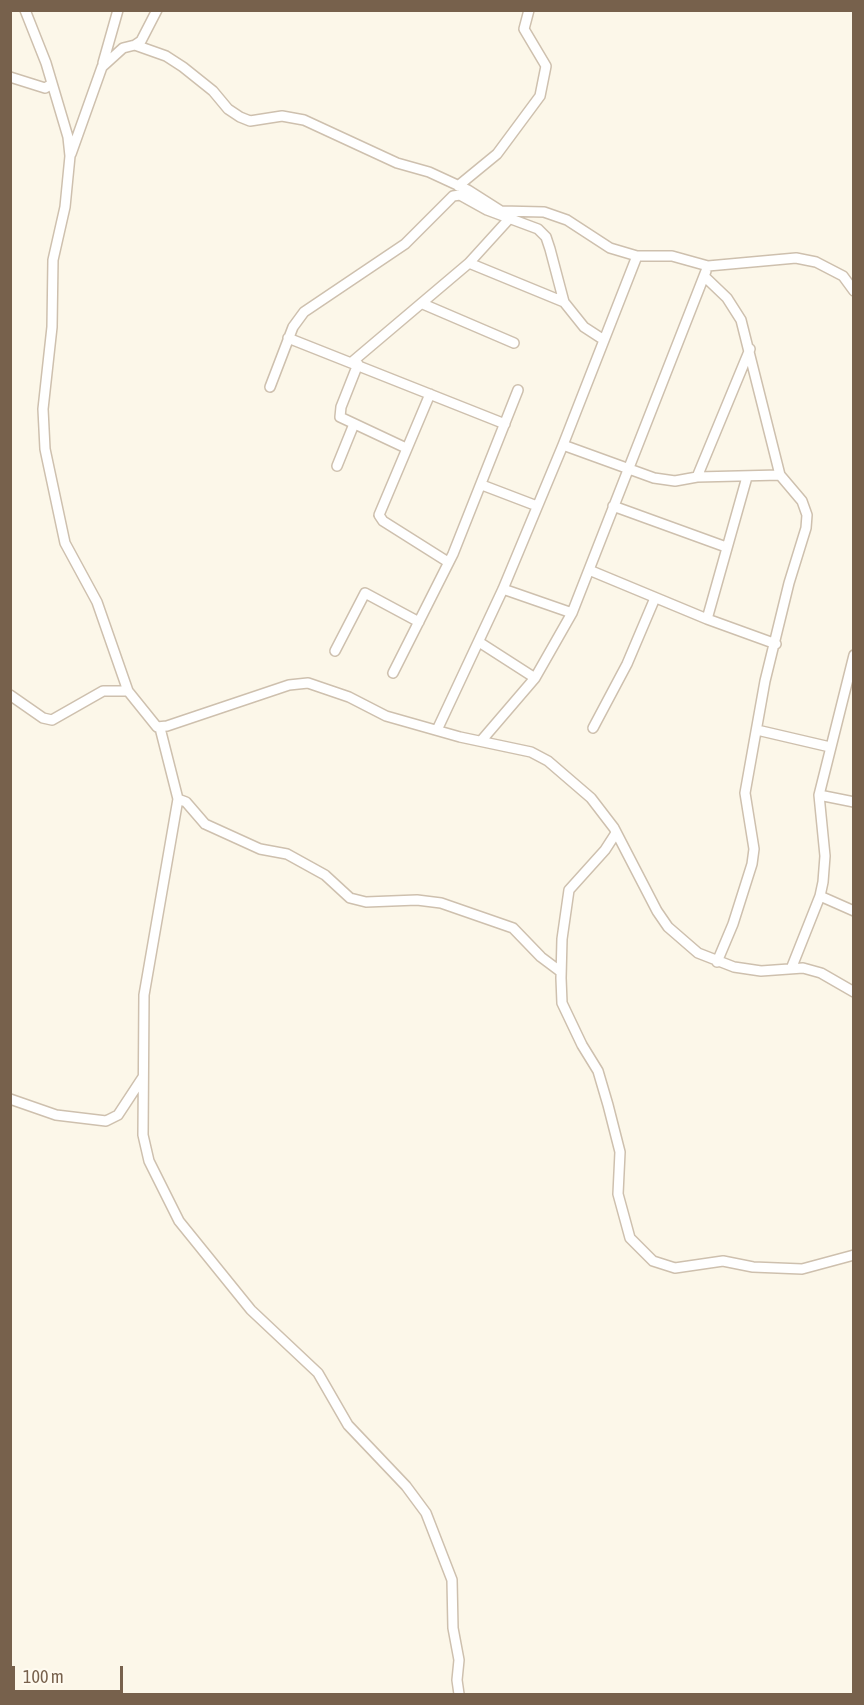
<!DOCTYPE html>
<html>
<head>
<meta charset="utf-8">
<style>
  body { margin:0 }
  #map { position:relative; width:864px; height:1705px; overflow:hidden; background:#fcf7e9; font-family:"Asap Condensed",sans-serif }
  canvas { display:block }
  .frame { position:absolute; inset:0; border:12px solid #77614c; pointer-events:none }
  .scale { position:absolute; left:12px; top:1666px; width:111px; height:27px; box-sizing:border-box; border:3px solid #77614c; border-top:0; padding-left:8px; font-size:18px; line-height:21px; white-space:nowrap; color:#77614c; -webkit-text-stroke:4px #fffbf0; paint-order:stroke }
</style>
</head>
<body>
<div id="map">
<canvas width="864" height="1705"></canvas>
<div class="frame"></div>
<div class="scale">100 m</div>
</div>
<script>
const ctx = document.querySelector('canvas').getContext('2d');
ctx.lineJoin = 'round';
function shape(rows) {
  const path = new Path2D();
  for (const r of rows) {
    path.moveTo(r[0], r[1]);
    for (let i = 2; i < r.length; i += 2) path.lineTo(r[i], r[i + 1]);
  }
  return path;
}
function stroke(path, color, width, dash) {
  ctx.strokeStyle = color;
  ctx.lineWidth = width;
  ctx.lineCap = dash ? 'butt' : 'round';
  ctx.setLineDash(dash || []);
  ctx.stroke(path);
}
const minor = shape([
  [25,10,46,63,68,137,70,156,65,207,53,260,52,327,43,409,45,449,65,543,97,602,128,691,157,727,167,726,289,685,308,683,349,697,386,716,460,737,531,752,548,761,591,798,614,828,657,911,668,927,698,953,734,967,761,971,803,968,821,973,854,992],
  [135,45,141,41,157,10],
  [103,63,118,10],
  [10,77,45,88,52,84],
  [71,154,102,67,123,48,135,45,166,56,183,67,213,91,228,109,240,117,250,121,282,116,304,120,397,163,429,172,468,190,501,211,544,212,567,220,610,248,637,256,672,256,708,266,796,258,816,262,843,276,854,291],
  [458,186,497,154,540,96,546,66,524,29,529,10],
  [469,263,564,302],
  [704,276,727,298,741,320,780,475,802,501,807,515,806,528,789,583,765,681,745,793,754,849,752,864,733,924,717,962],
  [423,304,514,343],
  [288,338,505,424],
  [352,362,469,263,509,219],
  [358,364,341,407,340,417,406,448],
  [270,387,293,327,304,312,405,244,453,196,460,195,487,210,538,229,546,237,550,249,564,302,584,327,604,340],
  [430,394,379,515,383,521,448,562],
  [563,445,654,478,675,481,697,477,780,475],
  [337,466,354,424],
  [697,477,750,349],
  [482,485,537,506],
  [613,506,726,547],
  [589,570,707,619,776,644],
  [503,589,572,613],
  [707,619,747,477],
  [479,642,535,678],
  [335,651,365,593,419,622],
  [393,673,453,554,518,390],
  [10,695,43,718,52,720,103,691,128,691],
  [160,728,178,799,144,995,143,1135,149,1161,179,1221,251,1310,318,1373,348,1425,406,1486,426,1513,452,1580,453,1628,459,1660,457,1680,459,1694],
  [593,728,627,664,655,598],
  [437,730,503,589,563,445,637,256],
  [757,730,830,747],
  [481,741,535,678,572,613,706,271],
  [819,795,854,802],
  [178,799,186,802,205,824,260,849,287,854,325,875,350,898,366,902,417,900,441,903,513,928,541,957,561,972],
  [616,833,605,850,569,890,562,939,561,978,562,1003,582,1045,598,1071,608,1105,620,1152,618,1194,630,1238,653,1261,675,1268,723,1261,753,1267,802,1269,854,1255],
  [820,896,854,911],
  [791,969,820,896,823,882,825,856,819,795,854,655],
  [10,1099,56,1115,106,1121,118,1115,143,1077]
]);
stroke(minor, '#cec0ae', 12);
stroke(minor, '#fff', 9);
</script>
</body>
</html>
